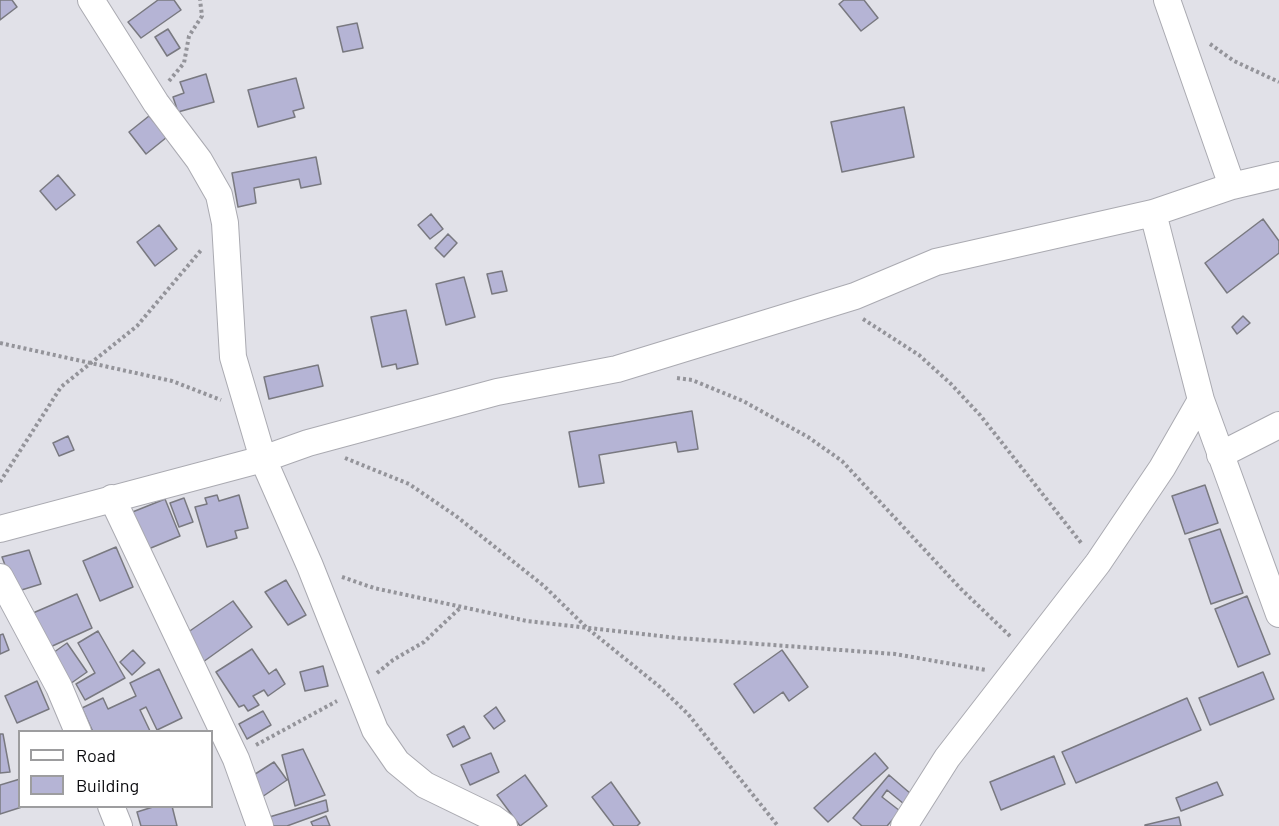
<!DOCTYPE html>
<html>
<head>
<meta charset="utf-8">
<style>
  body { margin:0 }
  #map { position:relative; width:1279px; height:826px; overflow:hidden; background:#e1e1e8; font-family:Barlow,sans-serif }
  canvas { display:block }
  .legend { position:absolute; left:18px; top:730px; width:195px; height:78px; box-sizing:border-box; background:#fff; border:2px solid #9d9d9f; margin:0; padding:8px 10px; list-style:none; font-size:18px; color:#0b0b0e }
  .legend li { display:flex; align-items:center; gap:12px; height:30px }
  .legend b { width:30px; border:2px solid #9d9d9f }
</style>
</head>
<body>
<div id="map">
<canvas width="1279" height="826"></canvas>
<ul class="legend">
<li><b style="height:8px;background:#fff"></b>Road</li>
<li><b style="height:16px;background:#b5b4d5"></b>Building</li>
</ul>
</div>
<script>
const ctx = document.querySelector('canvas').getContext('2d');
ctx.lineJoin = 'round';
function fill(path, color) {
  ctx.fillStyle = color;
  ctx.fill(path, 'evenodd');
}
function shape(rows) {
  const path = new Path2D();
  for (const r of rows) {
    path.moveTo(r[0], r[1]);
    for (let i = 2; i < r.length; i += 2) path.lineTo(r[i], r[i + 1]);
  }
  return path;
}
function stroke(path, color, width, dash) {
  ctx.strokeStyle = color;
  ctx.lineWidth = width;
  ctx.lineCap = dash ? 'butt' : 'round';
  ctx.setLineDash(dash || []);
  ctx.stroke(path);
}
const building = shape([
  [0,0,12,0,17,7,0,20,0,0],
  [158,0,174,0,181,10,141,38,128,22,158,0],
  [844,0,864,0,878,18,861,31,839,4,844,0],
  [357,23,363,48,343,52,337,27,357,23],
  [168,29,180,48,167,56,155,37,168,29],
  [206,74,214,102,178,112,173,97,184,93,180,82,206,74],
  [296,78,304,108,293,111,295,117,258,127,248,90,296,78],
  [904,107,914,157,842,172,831,122,904,107],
  [149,116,167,137,146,154,129,132,149,116],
  [316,157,321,184,301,188,299,179,254,188,256,203,238,207,232,173,316,157],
  [58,175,75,195,56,210,40,191,58,175],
  [431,214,443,229,430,239,418,225,431,214],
  [1263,219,1279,241,1279,253,1227,293,1205,263,1263,219],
  [159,225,177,249,155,266,137,242,159,225],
  [448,234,457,243,444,257,435,248,448,234],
  [502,271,507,291,492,294,487,274,502,271],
  [464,277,475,317,446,325,436,284,464,277],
  [406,310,418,364,397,369,396,364,382,367,371,317,406,310],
  [1243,316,1250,323,1237,334,1232,327,1243,316],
  [318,365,323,386,269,399,264,377,318,365],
  [692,411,698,449,678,452,676,442,599,455,604,483,579,487,569,432,692,411],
  [68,436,74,450,59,456,53,443,68,436],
  [1205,485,1218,523,1185,534,1172,496,1205,485],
  [217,495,219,501,239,495,248,528,235,531,237,538,207,547,195,507,207,504,205,498,217,495],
  [184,498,193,522,179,527,170,503,184,498],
  [165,499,180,536,146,550,130,513,165,499],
  [1220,529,1243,593,1211,604,1189,539,1220,529],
  [116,547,133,587,100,601,83,561,116,547],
  [29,550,41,584,15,592,2,557,29,550],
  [286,580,306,615,288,625,265,592,286,580],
  [77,594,92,628,48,648,33,613,77,594],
  [1247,596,1270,654,1238,667,1215,609,1247,596],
  [233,601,252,627,203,662,184,635,233,601],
  [98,631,125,678,85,700,76,684,95,673,78,643,98,631],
  [3,634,9,650,0,654,0,635,3,634],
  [67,643,87,672,70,684,50,655,67,643],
  [252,649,269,674,276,669,285,684,268,696,264,690,253,696,259,705,248,711,244,705,239,707,216,672,252,649],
  [133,650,145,663,132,675,120,662,133,650],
  [782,650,808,687,789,701,783,692,754,713,734,684,782,650],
  [323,666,328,686,305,691,300,672,323,666],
  [159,669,182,718,157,730,146,707,140,710,150,731,93,732,82,708,103,698,108,709,136,696,130,683,159,669],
  [1263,672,1274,699,1210,725,1199,698,1263,672],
  [37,681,49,709,17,723,5,696,37,681],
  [1187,698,1201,730,1076,783,1062,752,1187,698],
  [496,707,505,721,494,729,484,716,496,707],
  [263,711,271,725,247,739,239,724,263,711],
  [464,726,470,738,453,747,447,735,464,726],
  [0,734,3,734,10,772,0,773,0,734],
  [303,749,325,795,295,806,282,755,303,749],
  [491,753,499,772,470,785,461,765,491,753],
  [875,753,888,768,828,822,814,808,875,753],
  [1054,756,1065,784,1001,810,990,782,1054,756],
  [274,762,287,780,262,797,249,778,274,762],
  [525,775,547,806,520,826,497,795,525,775],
  [889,775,911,794,904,804,887,790,882,797,900,811,887,826,862,826,853,818,889,775],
  [20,779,20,806,25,806,0,814,0,785,20,779],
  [611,782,640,823,637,826,614,826,592,797,611,782],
  [1217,782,1223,795,1181,811,1176,798,1217,782],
  [326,800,328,811,287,826,268,826,266,818,326,800],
  [156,806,172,806,177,826,141,826,137,812,156,806],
  [326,816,330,826,313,826,311,822,326,816],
  [1179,817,1181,826,1145,826,1145,825,1179,817]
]);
fill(building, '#b5b4d5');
stroke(building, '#797980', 1.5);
const street = shape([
  [91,0,156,103,199,160,219,195,225,223,233,357,263,459,310,566,375,730,397,762,425,785,493,818,504,826],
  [1167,0,1232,186],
  [1153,213,1201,400,1279,614],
  [1220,455,1279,425],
  [112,498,236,759,260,826],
  [0,529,263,459,308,443,497,392,617,369,855,296,936,262,1153,213,1232,186,1279,175],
  [0,577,59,687,78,732],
  [111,806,119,826],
  [904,826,947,758,1098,563,1162,468,1201,400]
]);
stroke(street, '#aaaab1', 28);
stroke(shape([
  [1210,44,1234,61,1279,82],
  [169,81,184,63,189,36,202,16,200,0],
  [863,319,919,355,951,384,980,415,1082,544],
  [0,343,172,381,221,400],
  [677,378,692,380,743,401,808,437,842,461,961,589,1011,637],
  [345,458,409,484,456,516,544,586,587,628,660,687,688,714,778,826],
  [0,482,61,387,137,326,202,249],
  [342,577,374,588,527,621,678,638,895,654,986,670],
  [377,673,393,660,424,642,460,608],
  [256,745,337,701]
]), '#94949a', 4, [3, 3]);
stroke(street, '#fff', 26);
</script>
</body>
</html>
